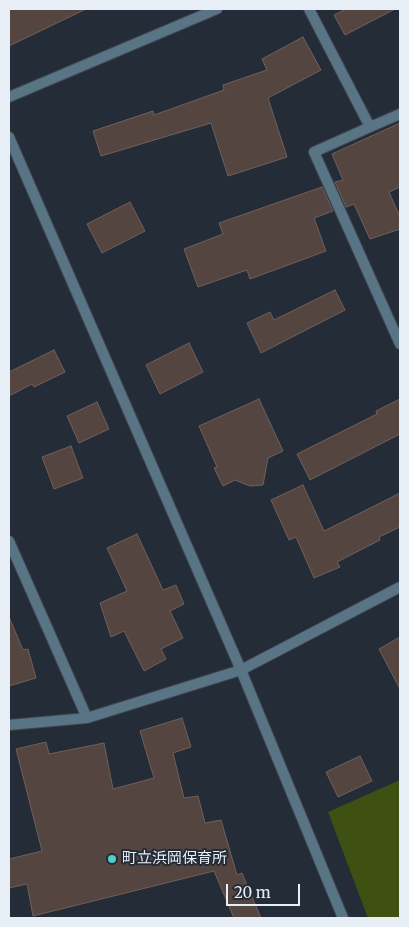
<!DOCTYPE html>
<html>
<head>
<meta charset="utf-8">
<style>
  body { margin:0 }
  #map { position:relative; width:409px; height:927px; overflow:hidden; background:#242c37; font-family:Merriweather,serif }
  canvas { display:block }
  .frame { position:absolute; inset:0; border:10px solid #e8eef5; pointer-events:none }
  .scale { position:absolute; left:226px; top:884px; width:74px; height:22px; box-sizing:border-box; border:2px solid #e8eef5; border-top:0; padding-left:6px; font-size:15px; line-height:18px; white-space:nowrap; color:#e8eef5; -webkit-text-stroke:4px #242c37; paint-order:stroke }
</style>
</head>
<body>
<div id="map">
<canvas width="409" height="927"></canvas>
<div class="frame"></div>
<div class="scale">20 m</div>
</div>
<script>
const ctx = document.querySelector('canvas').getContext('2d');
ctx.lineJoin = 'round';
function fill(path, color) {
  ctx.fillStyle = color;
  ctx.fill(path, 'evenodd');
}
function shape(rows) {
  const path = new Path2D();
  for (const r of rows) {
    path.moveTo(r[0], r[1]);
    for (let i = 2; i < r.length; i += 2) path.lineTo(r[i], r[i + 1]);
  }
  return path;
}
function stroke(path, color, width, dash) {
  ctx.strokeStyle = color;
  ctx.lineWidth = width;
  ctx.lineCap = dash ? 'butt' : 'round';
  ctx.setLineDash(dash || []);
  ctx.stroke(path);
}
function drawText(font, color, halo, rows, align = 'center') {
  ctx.font = font + ' Merriweather,"Noto Sans JP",serif';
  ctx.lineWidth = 4;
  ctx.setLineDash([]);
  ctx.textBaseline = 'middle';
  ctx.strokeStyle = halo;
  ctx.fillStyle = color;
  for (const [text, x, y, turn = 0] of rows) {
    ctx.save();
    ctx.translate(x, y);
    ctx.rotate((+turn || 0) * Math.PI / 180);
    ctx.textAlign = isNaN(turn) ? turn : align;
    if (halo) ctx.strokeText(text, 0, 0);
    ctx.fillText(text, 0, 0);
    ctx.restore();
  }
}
fill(shape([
  [400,780,400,918,368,918,328,812]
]), '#3e5012');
const building = shape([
  [9,9,86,9,9,46,9,9],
  [346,9,395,9,345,35,334,15,346,9],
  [303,37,321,70,268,98,287,157,228,176,211,123,101,156,93,131,153,111,154,115,224,90,223,85,267,70,262,59,303,37],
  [400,123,400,187,389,192,400,217,400,229,370,239,354,204,346,207,335,182,343,180,332,154,400,123],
  [322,187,333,211,314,218,326,251,250,279,247,270,198,287,184,249,223,234,219,223,322,187],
  [130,202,145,231,102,253,87,224,130,202],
  [335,290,345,310,261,353,247,323,270,312,274,320,335,290],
  [189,343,203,372,160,394,146,365,189,343],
  [54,350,65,372,34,387,32,384,9,396,9,372,54,350],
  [259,399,283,451,268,458,263,485,250,486,235,480,223,486,214,468,217,467,199,426,259,399],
  [400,399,400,434,310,480,297,454,377,414,376,411,400,399],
  [97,402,109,429,79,443,67,416,97,402],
  [71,446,83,478,54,489,42,457,71,446],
  [303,485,324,531,400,493,400,527,379,537,380,540,337,562,340,567,314,578,296,537,289,540,271,500,303,485],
  [137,534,163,590,176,585,184,604,170,611,183,638,161,649,166,659,144,671,124,631,111,637,100,603,127,591,107,548,137,534],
  [9,617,23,650,28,649,36,678,9,686,9,617],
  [400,637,400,689,379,649,400,637],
  [182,718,191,747,173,753,184,798,198,796,205,823,221,820,237,875,242,873,261,918,234,918,214,871,33,916,27,884,9,888,9,859,42,851,16,749,46,742,49,754,104,743,113,789,154,778,140,731,182,718],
  [360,756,372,781,338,797,326,772,360,756]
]);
fill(building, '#554540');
stroke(building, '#71605b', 1);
const minor = shape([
  [309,9,370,127,400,114],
  [9,97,217,9],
  [370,127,314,152,400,344],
  [9,541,87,718],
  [9,725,87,718,241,670,400,587]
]);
const tertiary = shape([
  [9,137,241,670,343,918]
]);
stroke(minor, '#3f4752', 12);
stroke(tertiary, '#3f4752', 12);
stroke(minor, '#597585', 10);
stroke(tertiary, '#597585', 10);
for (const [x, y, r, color] of [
  [112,859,5,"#53cdc9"]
]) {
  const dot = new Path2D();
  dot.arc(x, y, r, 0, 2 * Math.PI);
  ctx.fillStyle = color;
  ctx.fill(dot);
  stroke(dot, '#242c37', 2);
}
drawText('15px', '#e8eef5', '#242c37', [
  ["町立浜岡保育所",122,859]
], 'left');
</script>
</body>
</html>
